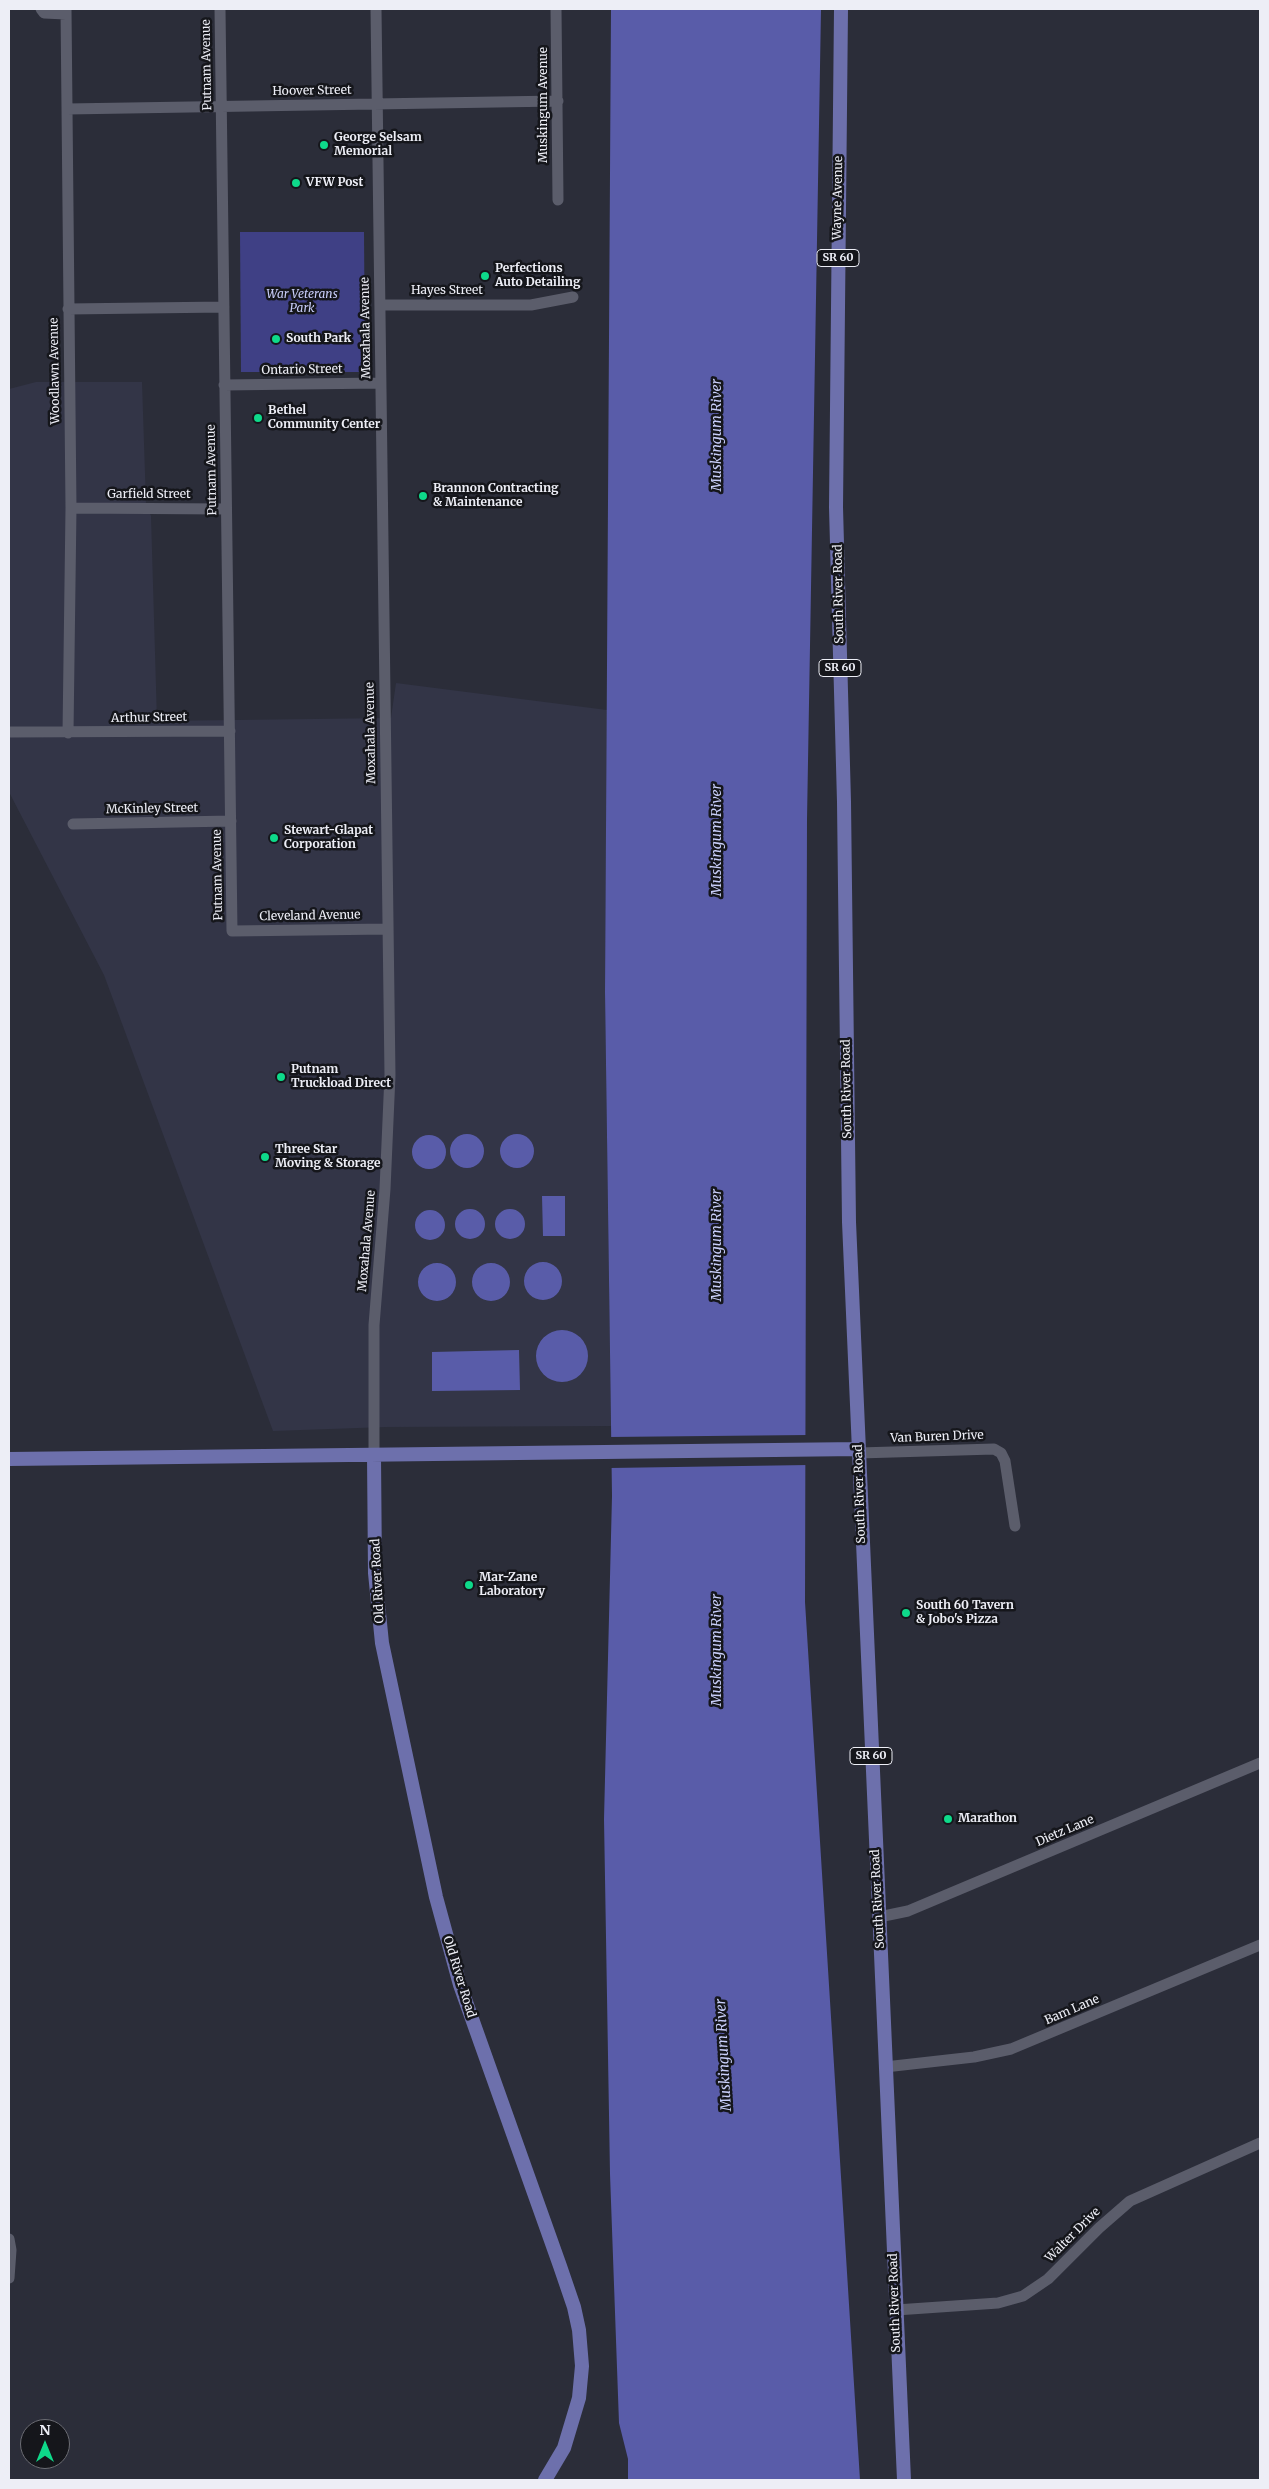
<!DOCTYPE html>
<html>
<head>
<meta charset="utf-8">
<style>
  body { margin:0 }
  #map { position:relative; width:1269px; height:2489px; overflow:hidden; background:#2b2d39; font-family:Merriweather,serif }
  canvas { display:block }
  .frame { position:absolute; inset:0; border:10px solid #edeef6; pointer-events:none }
  .north { position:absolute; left:20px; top:2419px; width:50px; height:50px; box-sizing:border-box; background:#15161b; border:1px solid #6b6c73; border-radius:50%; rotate:0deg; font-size:14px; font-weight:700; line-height:20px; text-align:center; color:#edeef6 }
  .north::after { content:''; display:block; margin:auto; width:18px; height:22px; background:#0ed98a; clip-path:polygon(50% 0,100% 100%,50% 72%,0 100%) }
</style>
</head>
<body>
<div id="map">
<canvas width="1269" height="2489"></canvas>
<div class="frame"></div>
<div class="north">N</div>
</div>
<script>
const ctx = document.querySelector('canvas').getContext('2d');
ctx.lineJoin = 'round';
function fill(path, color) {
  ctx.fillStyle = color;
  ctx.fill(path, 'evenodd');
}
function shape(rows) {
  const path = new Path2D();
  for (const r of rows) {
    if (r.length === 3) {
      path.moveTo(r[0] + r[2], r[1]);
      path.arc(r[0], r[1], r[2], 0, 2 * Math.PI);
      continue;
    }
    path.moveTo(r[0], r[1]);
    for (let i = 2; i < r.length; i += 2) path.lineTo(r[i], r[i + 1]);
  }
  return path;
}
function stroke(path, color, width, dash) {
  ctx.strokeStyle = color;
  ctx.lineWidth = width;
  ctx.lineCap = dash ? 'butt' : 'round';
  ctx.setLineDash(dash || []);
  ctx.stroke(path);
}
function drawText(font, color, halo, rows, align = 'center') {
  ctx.font = font + ' Merriweather,serif';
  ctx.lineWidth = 5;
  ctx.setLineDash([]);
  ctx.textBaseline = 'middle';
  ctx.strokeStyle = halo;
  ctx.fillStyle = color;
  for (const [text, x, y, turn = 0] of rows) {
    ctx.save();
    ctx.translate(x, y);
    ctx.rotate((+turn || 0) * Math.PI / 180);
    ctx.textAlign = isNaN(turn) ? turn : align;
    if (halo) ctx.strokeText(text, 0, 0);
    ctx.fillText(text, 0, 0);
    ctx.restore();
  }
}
fill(shape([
  [36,382,142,382,146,504,151,516,157,721,391,718,396,683,607,710,605,992,611,1426,386,1427,273,1431,104,975,9,792,9,389]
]), '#333547');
fill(shape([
  [240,232,364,232,365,372,241,372]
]), '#3f4085');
fill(shape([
  [611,9,821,9,807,819,805,1602,860,2480,628,2480,628,2459,619,2423,610,2174,604,1819,612,1496,605,992],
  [517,1151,17],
  [467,1151,17],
  [429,1152,17],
  [542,1196,565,1196,565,1236,543,1236],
  [510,1224,15],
  [470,1224,15],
  [430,1225,15],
  [543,1281,19],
  [491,1282,19],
  [437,1282,19],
  [562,1356,26],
  [519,1350,520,1390,432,1391,432,1352]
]), '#595ca9');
fill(shape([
  [808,1435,808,1465,609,1468,609,1437]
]), '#2b2d39');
stroke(shape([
  [41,9,44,13,66,14],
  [66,9,71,508,68,733],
  [220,9,232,931,387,929],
  [556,9,558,200],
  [67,109,558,101],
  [380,305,531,305,573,297],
  [68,309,224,307],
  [224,385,380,383],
  [71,508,226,509],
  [9,732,230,731],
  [73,824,231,821],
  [859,1453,994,1449,1001,1453,1005,1461,1015,1526],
  [374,1456,374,1325,385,1189,390,1075,376,9],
  [879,1917,908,1911,1260,1763],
  [885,2067,974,2057,1011,2049,1260,1945],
  [9,2239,11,2250,9,2278],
  [896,2310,998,2303,1023,2296,1048,2279,1099,2228,1130,2201,1260,2143]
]), '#5b5d6b', 11);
stroke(shape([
  [841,9,836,507,844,802,849,1222,904,2480],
  [374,1456,375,1573,382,1643,436,1897,460,1985,560,2266,574,2307,579,2330,582,2366,579,2398,564,2448,545,2480],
  [9,1459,859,1449]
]), '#6d70ac', 14);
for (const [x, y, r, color] of [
  [324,145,5,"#0ed98a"],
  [296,183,5,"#0ed98a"],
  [485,276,5,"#0ed98a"],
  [276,339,5,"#0ed98a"],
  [258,418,5,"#0ed98a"],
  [423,496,5,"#0ed98a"],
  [274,838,5,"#0ed98a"],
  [281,1077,5,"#0ed98a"],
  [265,1157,5,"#0ed98a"],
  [469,1585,5,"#0ed98a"],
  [906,1613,5,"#0ed98a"],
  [948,1819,5,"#0ed98a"]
]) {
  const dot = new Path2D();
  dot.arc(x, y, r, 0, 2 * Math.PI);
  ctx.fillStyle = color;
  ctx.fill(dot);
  stroke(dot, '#15161b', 2);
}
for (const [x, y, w] of [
  [838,258,42],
  [840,668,42],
  [871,1756,42]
]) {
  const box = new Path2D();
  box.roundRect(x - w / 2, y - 8.5, w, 17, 4);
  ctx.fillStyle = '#15161b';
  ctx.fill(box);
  stroke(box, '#edeef6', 1);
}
drawText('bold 11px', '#edeef6', null, [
  ["SR 60",838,258],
  ["SR 60",840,668],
  ["SR 60",871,1756]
]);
drawText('12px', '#edeef6', '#15161b', [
  ["Putnam Avenue",207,65,-91],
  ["Hoover Street",312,91,-1],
  ["Muskingum Avenue",544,105,-90],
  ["Wayne Avenue",838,198,-89],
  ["Hayes Street",447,291],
  ["Moxahala Avenue",366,328,-91],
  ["Ontario Street",302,370,-1],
  ["Woodlawn Avenue",55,371,-91],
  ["Putnam Avenue",212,470,-91],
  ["Garfield Street",149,495],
  ["South River Road",839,594,-91],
  ["Arthur Street",149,718,-1],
  ["Moxahala Avenue",371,733,-91],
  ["McKinley Street",152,809,-1],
  ["Putnam Avenue",218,875,-91],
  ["Cleveland Avenue",310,916,-1],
  ["South River Road",847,1089,-91],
  ["Moxahala Avenue",367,1241,-85],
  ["Van Buren Drive",937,1437,-2],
  ["South River Road",860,1494,-92],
  ["Old River Road",378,1581,-93],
  ["Dietz Lane",1065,1831,-23],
  ["South River Road",878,1899,-93],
  ["Old River Road",459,1977,73],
  ["Bam Lane",1072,2010,-23],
  ["Walter Drive",1073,2235,-45],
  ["South River Road",895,2303,-92]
]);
drawText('bold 12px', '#edeef6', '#15161b', [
  ["George Selsam",334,138],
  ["Memorial",334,152],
  ["VFW Post",306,183],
  ["Perfections",495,269],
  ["Auto Detailing",495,283],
  ["South Park",286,339],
  ["Bethel",268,411],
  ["Community Center",268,425],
  ["Brannon Contracting",433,489],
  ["& Maintenance",433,503],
  ["Stewart-Glapat",284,831],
  ["Corporation",284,845],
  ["Putnam",291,1070],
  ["Truckload Direct",291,1084],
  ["Three Star",275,1150],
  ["Moving & Storage",275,1164],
  ["Mar-Zane",479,1578],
  ["Laboratory",479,1592],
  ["South 60 Tavern",916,1606],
  ["& Jobo's Pizza",916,1620],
  ["Marathon",958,1819]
], 'left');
drawText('italic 12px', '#c7ccf8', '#15161b', [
  ["War Veterans",302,295],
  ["Park",302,309]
]);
drawText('italic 14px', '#cad0fb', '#15161b', [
  ["Muskingum River",717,435,-90],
  ["Muskingum River",717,840,-90],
  ["Muskingum River",717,1245,-90],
  ["Muskingum River",717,1650,-90],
  ["Muskingum River",724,2055,-93]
]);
</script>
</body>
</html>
